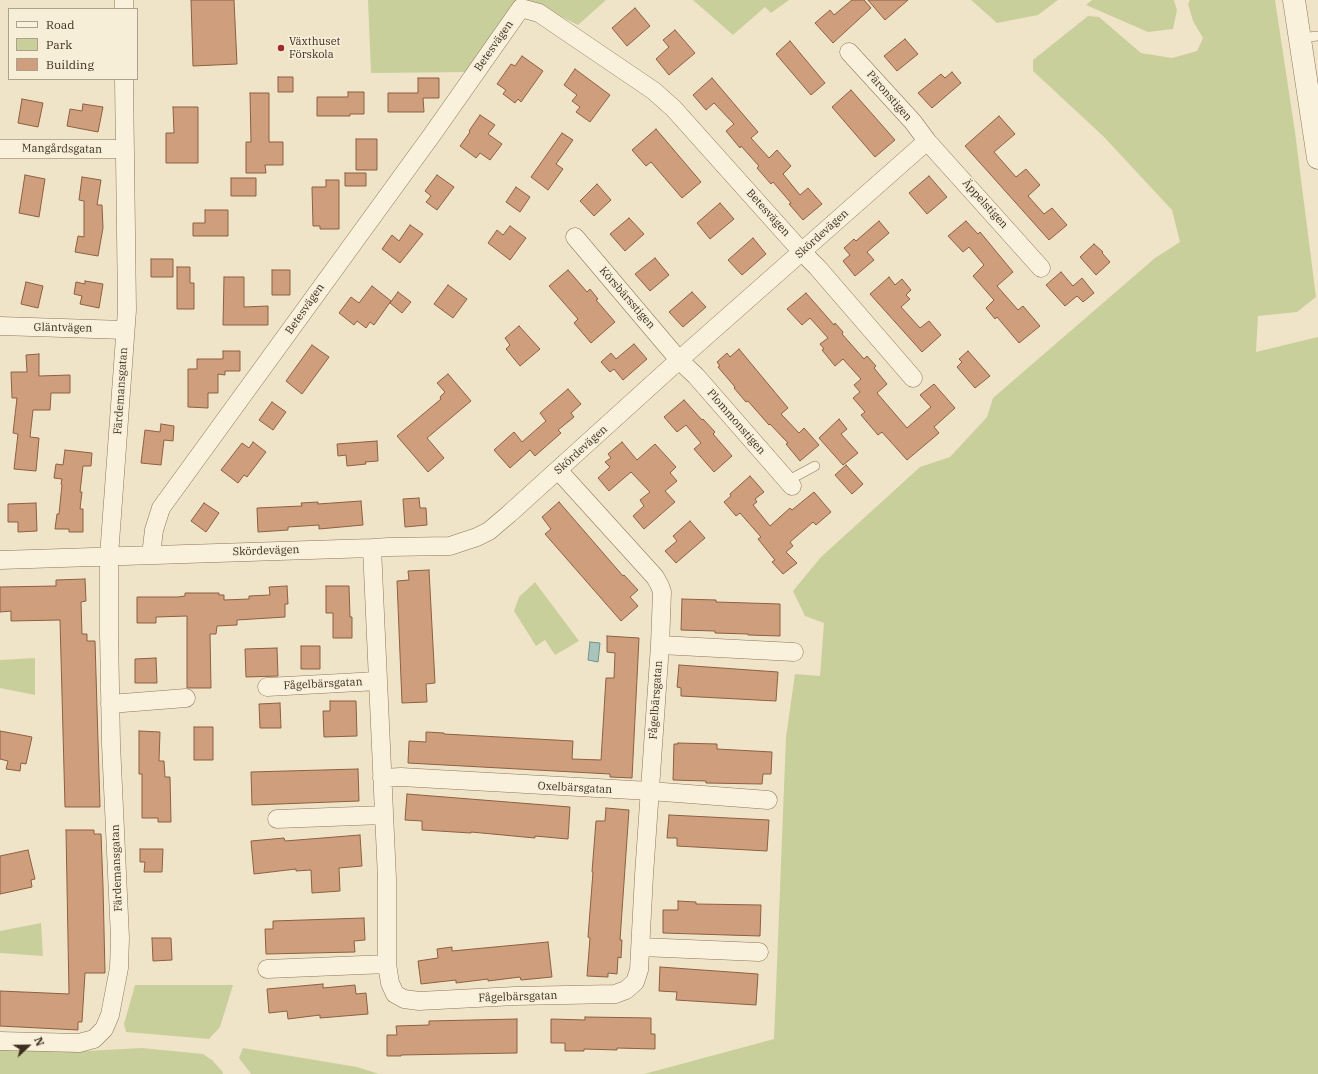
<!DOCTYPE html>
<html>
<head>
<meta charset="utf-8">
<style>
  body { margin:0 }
  #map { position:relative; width:1318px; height:1074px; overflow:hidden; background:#f0e4c8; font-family:"IBM Plex Serif",serif }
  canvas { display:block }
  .legend { position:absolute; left:8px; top:8px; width:130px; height:72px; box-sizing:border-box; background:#f7eed8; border:1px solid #ada18e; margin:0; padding:5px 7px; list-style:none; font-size:12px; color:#3d2e20 }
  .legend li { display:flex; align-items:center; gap:8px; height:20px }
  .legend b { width:20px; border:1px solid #ada18e }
  .north { position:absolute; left:8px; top:1026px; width:40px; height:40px; -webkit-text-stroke:3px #f7eed8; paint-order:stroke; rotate:68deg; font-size:11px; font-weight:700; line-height:16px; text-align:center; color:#3d2e20 }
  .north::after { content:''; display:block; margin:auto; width:14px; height:18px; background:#3d2e20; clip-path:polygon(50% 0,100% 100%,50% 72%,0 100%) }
</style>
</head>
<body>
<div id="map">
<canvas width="1318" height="1074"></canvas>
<ul class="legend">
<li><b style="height:5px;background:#faf1dc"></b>Road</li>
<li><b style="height:11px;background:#c9cf9b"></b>Park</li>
<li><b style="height:11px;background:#cf9f7d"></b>Building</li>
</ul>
<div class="north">N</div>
</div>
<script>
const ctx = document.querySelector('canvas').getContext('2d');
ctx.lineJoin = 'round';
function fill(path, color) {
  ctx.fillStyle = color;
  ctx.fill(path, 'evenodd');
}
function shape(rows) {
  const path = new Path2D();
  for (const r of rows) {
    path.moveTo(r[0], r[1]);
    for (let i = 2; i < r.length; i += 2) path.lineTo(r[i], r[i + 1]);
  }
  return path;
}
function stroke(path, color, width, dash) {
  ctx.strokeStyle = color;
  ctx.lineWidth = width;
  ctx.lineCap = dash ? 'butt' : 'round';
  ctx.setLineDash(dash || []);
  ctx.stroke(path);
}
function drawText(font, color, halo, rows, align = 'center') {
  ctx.font = font + ' "IBM Plex Serif",serif';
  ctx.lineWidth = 3.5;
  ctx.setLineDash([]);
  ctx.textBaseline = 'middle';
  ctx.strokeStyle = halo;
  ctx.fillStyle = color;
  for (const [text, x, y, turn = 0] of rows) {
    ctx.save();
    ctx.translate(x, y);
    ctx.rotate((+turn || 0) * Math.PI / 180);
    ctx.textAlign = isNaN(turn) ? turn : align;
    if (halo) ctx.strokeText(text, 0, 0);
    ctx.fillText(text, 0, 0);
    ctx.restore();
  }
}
fill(shape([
  [368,0,523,0,467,72,371,73],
  [527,0,606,0,578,25],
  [693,0,789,0,771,13,765,7,733,35],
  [971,0,1058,0,1038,15,997,23],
  [1092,0,1174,0,1177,10,1173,29,1148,32,1086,5],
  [1190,0,1275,0,1295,132,1316,297,1297,312,1258,316,1256,352,1318,337,1318,1074,644,1074,774,1039,786,737,795,674,820,676,824,623,805,616,793,591,821,557,920,467,950,457,987,417,993,398,1155,258,1180,242,1172,210,1103,136,1033,71,1033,60,1088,16,1099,17,1141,53,1172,58,1197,51,1203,38,1193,21,1188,4],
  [535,582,579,641,555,655,545,640,536,646,514,611,519,597],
  [35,658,35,695,0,688,0,660],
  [41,923,43,956,0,953,0,931],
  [135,985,233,985,220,1027,209,1039,126,1032,124,1024],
  [0,1045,37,1045,86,1051,142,1048,203,1054,212,1060,222,1071,223,1074,0,1074],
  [243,1048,357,1067,379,1074,251,1074,239,1058]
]), '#c9cf9b');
const water = shape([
  [590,642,600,643,598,662,588,660,590,642]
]);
fill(water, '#a9c4bc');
stroke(water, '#6f938a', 1);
const building = shape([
  [191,0,234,0,237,64,193,66,191,0],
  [852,0,864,0,871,8,833,43,815,23,830,10,834,15,852,0],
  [868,0,908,0,885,20,868,0],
  [635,8,650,26,627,46,612,28,635,8],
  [675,30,695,53,669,75,656,59,669,47,663,40,675,30],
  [905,39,918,54,897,71,884,56,905,39],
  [790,41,825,83,811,95,776,54,790,41],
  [522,56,543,71,521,102,518,99,515,103,503,94,506,90,497,84,511,64,515,66,522,56],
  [575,69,610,95,590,122,576,112,580,107,572,101,577,95,564,85,575,69],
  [952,72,961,83,932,108,918,93,941,74,945,78,952,72],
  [278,77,293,77,293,92,278,92,278,77],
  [418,78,439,78,439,98,423,98,424,112,388,112,388,93,418,93,418,78],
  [712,78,758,132,751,138,769,158,777,150,791,166,783,174,800,195,808,188,822,204,803,220,789,204,791,203,773,182,771,184,757,168,759,166,741,146,740,148,726,131,734,124,714,103,706,110,693,95,712,78],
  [851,90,895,140,875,157,832,107,851,90],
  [348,92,364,92,364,114,350,114,350,116,317,116,317,97,348,97,348,92],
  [250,93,269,93,269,142,283,142,283,165,265,165,266,173,246,173,246,142,251,142,250,93],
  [22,99,43,103,38,127,18,123,22,99],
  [83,104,103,107,98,132,67,126,70,109,82,111,83,104],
  [173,107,198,107,198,163,166,163,166,133,174,133,173,107],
  [480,115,495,125,488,134,502,144,490,160,480,153,476,158,460,146,470,132,469,131,480,115],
  [999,116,1015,134,994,152,1016,177,1026,169,1040,185,1028,196,1044,214,1052,208,1067,225,1049,240,965,146,999,116],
  [656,129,701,182,682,198,651,162,646,166,632,150,656,129],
  [562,133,573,140,556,164,563,169,548,190,531,177,562,133],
  [356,139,377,139,377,170,356,170,356,139],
  [345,173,366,173,366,186,345,186,345,173],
  [25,175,45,179,39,217,19,213,25,175],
  [437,175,454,187,437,210,426,202,431,196,425,191,437,175],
  [929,176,947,197,927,214,909,193,929,176],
  [82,177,101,180,97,205,102,205,103,228,98,256,75,252,78,236,84,237,84,201,79,200,82,177],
  [231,178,256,178,256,196,231,196,231,178],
  [326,180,339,180,339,229,320,229,320,226,313,226,312,187,326,187,326,180],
  [597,184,611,200,594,216,580,201,597,184],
  [516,187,530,197,520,212,506,202,516,187],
  [720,203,734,219,710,239,697,223,720,203],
  [205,210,228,210,228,236,193,236,193,223,205,223,205,210],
  [629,218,644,234,625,251,610,234,629,218],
  [879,221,889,233,867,252,874,260,855,276,843,261,850,255,844,248,854,239,856,241,879,221],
  [966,221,978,234,980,232,1013,272,997,286,1018,310,1023,306,1040,326,1019,343,997,317,995,319,986,308,994,300,973,276,984,265,969,247,963,252,948,236,966,221],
  [410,225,423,234,400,263,382,249,392,235,399,241,410,225],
  [510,226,526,238,510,260,488,243,497,230,503,235,510,226],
  [753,238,766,254,742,275,728,260,753,238],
  [1094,244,1103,252,1102,253,1110,262,1096,275,1080,257,1094,244],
  [655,258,669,275,650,291,635,274,655,258],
  [151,259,173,259,173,277,151,277,151,259],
  [177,267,190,267,190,283,194,283,194,309,177,309,177,267],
  [272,270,290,270,290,295,272,295,272,270],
  [568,270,587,292,590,289,598,299,596,300,615,322,591,343,574,323,578,319,549,286,568,270],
  [1061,272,1073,286,1082,278,1094,293,1083,302,1077,296,1065,306,1046,285,1061,272],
  [224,277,244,277,244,307,268,306,268,325,223,325,224,277],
  [889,277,895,285,902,279,911,290,906,295,910,299,901,307,920,328,929,321,941,335,922,352,870,294,889,277],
  [85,281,103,284,99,308,80,304,82,296,74,294,76,282,85,284,85,281],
  [26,282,43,286,38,308,21,304,26,282],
  [448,285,467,299,453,318,434,304,448,285],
  [372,286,391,301,374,325,370,322,366,328,357,321,354,325,339,313,351,297,359,303,372,286],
  [398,292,411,302,402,313,390,303,398,292],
  [692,292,706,307,683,327,669,312,692,292],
  [806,293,834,325,835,323,843,332,842,334,864,359,867,356,876,366,874,368,887,384,877,393,907,428,931,407,920,395,934,384,955,408,934,427,939,433,907,460,882,432,878,435,861,415,865,412,853,398,860,392,854,385,861,379,843,359,835,366,822,350,824,349,820,344,828,338,810,318,802,325,787,309,806,293],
  [519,326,540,349,520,366,506,349,510,345,505,338,519,326],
  [634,344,647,359,623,380,614,369,610,372,601,362,611,353,616,359,634,344],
  [312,345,329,357,302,394,286,381,312,345],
  [739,349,788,408,781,414,799,433,804,428,819,445,800,461,786,444,788,443,770,424,769,425,748,401,746,402,734,388,735,387,718,367,720,366,717,362,727,353,730,357,739,349],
  [223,351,240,351,240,371,225,371,225,375,218,374,218,393,208,393,208,408,188,407,188,369,197,369,197,359,223,359,223,351],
  [968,351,990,376,975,388,957,367,962,362,959,359,968,351],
  [39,354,39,376,70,375,70,393,51,393,50,410,33,410,30,437,39,438,36,471,14,469,18,434,13,433,17,398,12,398,11,372,27,372,26,355,39,354],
  [448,374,471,401,427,438,444,458,428,472,397,436,441,399,440,397,445,392,437,383,448,374],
  [568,389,581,404,571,413,574,417,558,430,561,433,535,456,530,450,510,468,494,450,514,432,522,442,546,421,540,413,568,389],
  [684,400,702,420,703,419,715,432,713,434,732,456,714,472,694,449,701,443,686,425,677,432,664,417,684,400],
  [272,402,286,412,273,430,259,420,272,402],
  [839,419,847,429,841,434,858,453,843,465,819,438,839,419],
  [161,424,174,426,173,441,164,440,161,465,141,463,145,430,160,432,161,424],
  [377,441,378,461,365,462,366,464,347,466,346,455,338,456,337,444,377,441],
  [253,442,266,452,247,477,244,475,238,483,221,470,242,443,249,448,253,442],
  [622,442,637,460,655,444,676,467,670,473,677,481,665,491,675,502,644,529,633,516,644,506,640,500,650,492,631,472,609,491,598,478,610,467,605,462,611,458,608,454,622,442],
  [65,450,92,453,91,466,83,466,80,492,82,492,80,509,83,509,83,532,69,532,69,529,55,529,57,514,59,514,62,485,61,484,62,479,54,478,56,464,63,465,65,450],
  [846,465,863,484,852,494,835,475,846,465],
  [750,476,764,492,755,499,757,502,753,505,770,526,790,508,792,510,814,492,831,512,816,525,813,522,790,542,793,546,786,552,797,563,783,574,772,562,775,560,758,539,761,537,740,513,736,516,724,502,731,496,730,494,750,476],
  [419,498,420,508,426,508,427,525,405,527,403,499,419,498],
  [361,501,363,525,319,529,319,525,288,527,288,530,258,532,257,508,302,506,301,503,318,502,318,504,361,501],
  [559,502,623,576,624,575,638,590,630,597,638,606,621,621,545,534,551,529,542,517,559,502],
  [36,503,37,531,18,532,18,522,8,522,8,504,36,503],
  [204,503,219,513,206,532,191,521,204,503],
  [690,521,705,538,676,563,665,551,677,541,673,536,690,521],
  [429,570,435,683,426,684,427,702,402,703,397,581,409,580,408,571,429,570],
  [85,579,86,601,81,602,82,634,87,634,87,641,95,641,100,807,65,807,60,620,11,621,11,611,0,612,0,587,56,586,56,580,85,579],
  [287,586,288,604,285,604,285,617,237,620,237,625,217,626,216,634,210,634,211,688,187,688,187,616,156,617,156,623,137,623,137,597,178,597,185,596,185,593,219,593,219,595,224,595,224,600,249,599,249,596,270,595,269,587,287,586],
  [326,586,349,586,350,617,352,617,352,638,333,638,333,613,326,613,326,586],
  [682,599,716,600,716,602,780,604,780,636,748,635,748,634,715,633,715,631,681,630,682,599],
  [607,636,639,638,632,778,610,777,610,774,408,763,409,741,426,742,426,732,444,733,444,734,573,741,572,759,601,760,606,678,614,678,615,653,607,652,607,636],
  [301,646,320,646,320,669,301,669,301,646],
  [277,648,278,676,246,677,245,649,277,648],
  [156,658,157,683,135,683,135,659,156,658],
  [679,665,778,672,776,701,681,696,681,688,677,687,679,665],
  [330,701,356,701,357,736,324,737,323,711,330,711,330,701],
  [280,703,281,728,260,728,259,704,280,703],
  [194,727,213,727,213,760,194,760,194,727],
  [0,731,32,737,26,764,21,763,20,771,6,769,8,761,0,759,0,731],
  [139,731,160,732,159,761,164,761,165,777,170,777,171,822,158,822,158,818,142,818,142,774,139,774,139,731],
  [678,743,717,744,717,749,772,752,771,774,763,774,762,784,706,783,706,781,673,780,674,744,678,744,678,743],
  [358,769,359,801,252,805,251,772,358,769],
  [407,794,570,807,568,839,535,836,535,838,471,832,471,833,422,830,422,821,405,820,407,794],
  [606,808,629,810,620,940,622,940,621,958,618,957,617,974,608,973,608,977,587,976,590,938,588,937,593,872,592,872,596,821,605,821,606,808],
  [669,815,769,820,767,851,677,846,677,838,667,838,669,815],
  [66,830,94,830,94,834,101,834,103,886,105,973,85,973,82,1022,78,1022,78,1030,0,1026,0,991,69,994,66,830],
  [360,835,362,866,339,868,340,891,312,893,311,870,296,871,296,869,254,874,251,841,284,838,285,841,360,835],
  [140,849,163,849,162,872,144,872,145,862,140,862,140,849],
  [28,850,35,879,31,880,32,887,0,894,0,856,28,850],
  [678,901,696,902,696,904,761,905,760,936,663,933,663,910,678,910,678,901],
  [364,918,365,940,354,941,355,952,266,954,265,929,273,929,273,921,364,918],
  [152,938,171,938,172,960,153,961,152,938],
  [548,942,552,977,521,980,520,977,488,981,488,979,456,983,456,980,421,984,418,961,438,958,437,949,452,947,452,951,548,942],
  [660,967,758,974,756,1005,676,1000,677,992,659,991,660,967],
  [323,984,323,988,355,985,356,994,366,993,368,1014,320,1018,320,1015,288,1019,287,1011,269,1013,267,989,323,984],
  [585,1017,651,1018,651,1034,655,1034,655,1049,617,1048,617,1050,584,1049,584,1051,565,1051,565,1043,551,1043,551,1019,585,1020,585,1017],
  [517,1019,517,1053,401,1055,401,1056,387,1056,387,1035,397,1035,396,1026,429,1025,429,1021,517,1019]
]);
fill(building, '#cf9f7d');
stroke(building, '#8d5f41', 1);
const service = shape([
  [1300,38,1318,36],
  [787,481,815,466]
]);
const minor = shape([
  [124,0,124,9],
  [849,52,913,122,927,141,1041,268],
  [0,149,125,149],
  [575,237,679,360,696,376,792,486],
  [0,326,125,330],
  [372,548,387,879,387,964,390,983,395,994,404,999,419,1001,515,996,615,994,626,990,635,982,639,970,644,875,660,645,662,592,660,586,655,577,558,470],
  [151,555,154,530,161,508,434,132,521,8,539,13,654,91,674,109,802,252,817,267,913,378],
  [0,560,372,548,389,547,450,546,477,537,489,531,509,514,679,360,927,141],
  [660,645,794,652],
  [267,687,378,681],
  [110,704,186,698],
  [382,778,401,777,650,791,768,800],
  [277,819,383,815],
  [641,947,759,952],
  [267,969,387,964],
  [0,1041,79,1043,94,1039,104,1029,110,1015,119,968,120,938,111,744,109,633,109,556,127,310,124,79]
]);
const tertiary = shape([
  [1294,0,1318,158]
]);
stroke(service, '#8d765c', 10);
stroke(minor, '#8d765c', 19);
stroke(tertiary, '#8d765c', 23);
stroke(service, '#faf1dc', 9);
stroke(minor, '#faf1dc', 18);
stroke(tertiary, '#faf1dc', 22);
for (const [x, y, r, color] of [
  [281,48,4,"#9e2a2b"]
]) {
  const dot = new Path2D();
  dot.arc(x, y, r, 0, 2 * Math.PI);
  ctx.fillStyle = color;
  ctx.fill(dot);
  stroke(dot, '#f7eed8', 1.5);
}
drawText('11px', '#3d2e20', '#f7eed8', [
  ["Växthuset",289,42],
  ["Förskola",289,55]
], 'left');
drawText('11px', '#3d2e20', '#f7eed8', [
  ["Betesvägen",494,46,-55],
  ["Päronstigen",889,96,49],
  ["Mangårdsgatan",62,149,1],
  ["Äppelstigen",985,204,48],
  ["Betesvägen",768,213,48],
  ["Skördevägen",822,234,-42],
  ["Körsbärsstigen",627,298,49],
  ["Betesvägen",305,309,-55],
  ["Gläntvägen",63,328,1],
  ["Färdemansgatan",121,391,-86],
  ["Plommonstigen",736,422,49],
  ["Skördevägen",581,450,-42],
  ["Skördevägen",266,551,-2],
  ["Fågelbärsgatan",323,684,-3],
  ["Fågelbärsgatan",656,700,-86],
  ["Oxelbärsgatan",575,788,3],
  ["Färdemansgatan",117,868,-92],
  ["Fågelbärsgatan",518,997,-2]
]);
</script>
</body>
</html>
